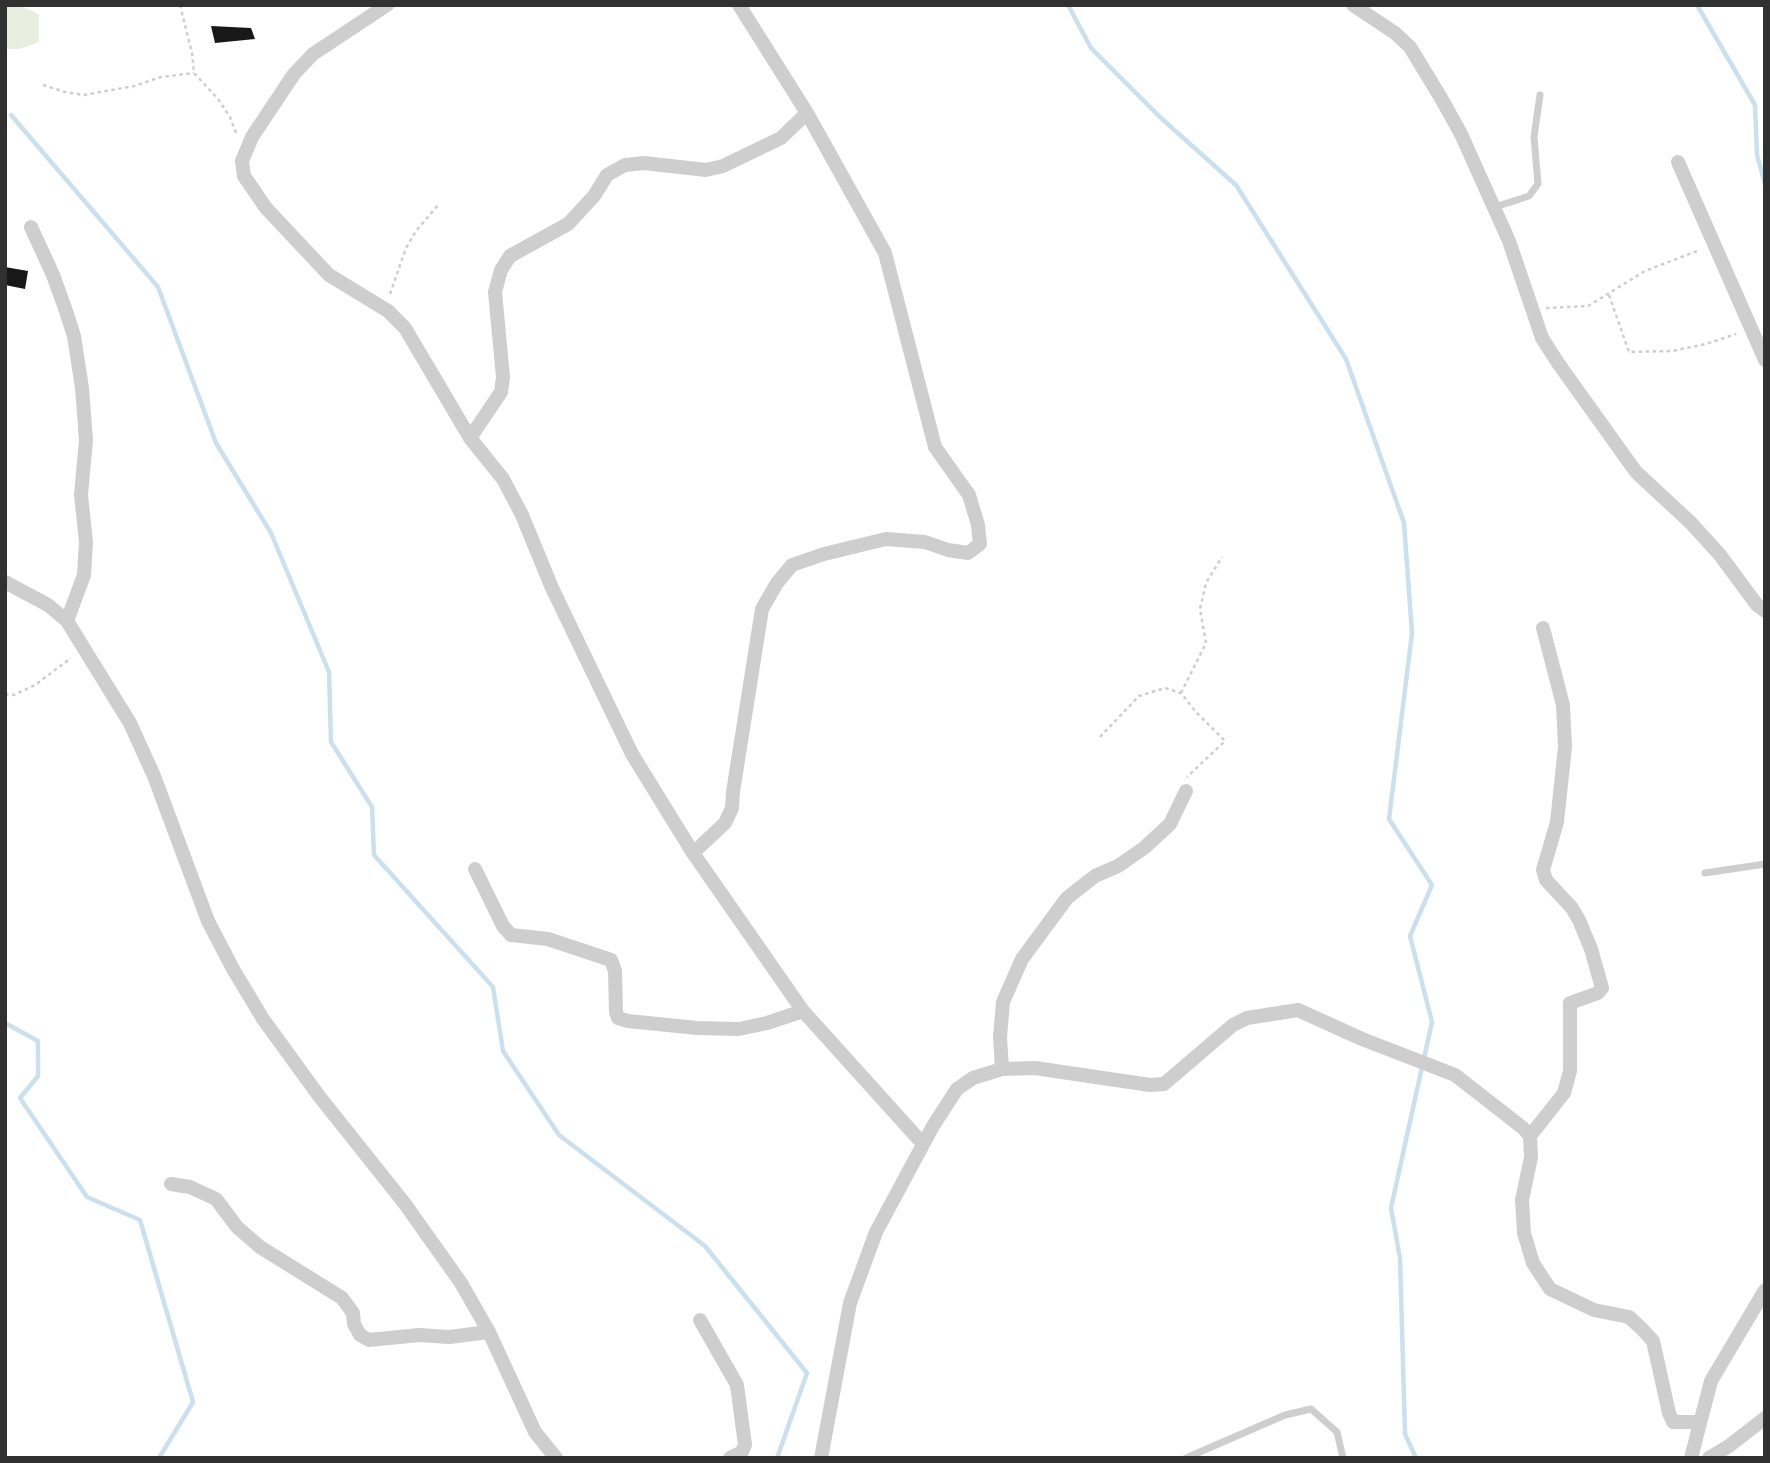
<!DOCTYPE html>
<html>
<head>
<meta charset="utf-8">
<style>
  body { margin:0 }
  #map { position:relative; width:1770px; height:1463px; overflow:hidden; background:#fff; font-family:"Archivo Narrow",sans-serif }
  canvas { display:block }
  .frame { position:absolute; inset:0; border:7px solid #313131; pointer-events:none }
</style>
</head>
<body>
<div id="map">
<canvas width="1770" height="1463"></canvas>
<div class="frame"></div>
</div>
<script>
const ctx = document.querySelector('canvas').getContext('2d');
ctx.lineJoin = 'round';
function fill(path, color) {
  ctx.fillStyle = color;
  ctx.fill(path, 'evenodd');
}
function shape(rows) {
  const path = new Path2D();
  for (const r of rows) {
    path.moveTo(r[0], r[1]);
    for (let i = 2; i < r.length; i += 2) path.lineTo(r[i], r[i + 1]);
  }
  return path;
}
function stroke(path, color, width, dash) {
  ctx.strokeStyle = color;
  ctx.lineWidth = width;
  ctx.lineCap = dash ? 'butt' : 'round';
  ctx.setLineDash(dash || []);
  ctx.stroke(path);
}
fill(shape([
  [5,5,18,5,39,14,39,42,19,49,5,49]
]), '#e7eedf');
stroke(shape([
  [1068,5,1091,48,1162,119,1236,185,1346,359,1404,523,1412,633,1389,819,1432,885,1410,936,1432,1022,1391,1208,1400,1258,1405,1434,1416,1458],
  [1697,5,1755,105,1757,155,1765,184],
  [11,115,158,287,216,443,271,533,329,672,331,742,372,807,374,855,493,987,503,1051,559,1135,705,1246,807,1373,777,1458],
  [5,1023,38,1041,38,1076,20,1098,87,1197,140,1220,193,1402,159,1458]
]), '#cbe0ee', 4.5);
fill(shape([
  [211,26,251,28,255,39,215,43],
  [5,267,28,271,25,289,5,285]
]), '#181818');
stroke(shape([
  [180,5,192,53,194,73,218,99,230,117,236,133],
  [43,85,65,92,84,95,134,86,161,77,194,73],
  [390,294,406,248,416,231,439,204],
  [1609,295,1629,352,1672,351,1706,344,1736,334],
  [1546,308,1588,306,1645,271,1700,250],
  [1181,693,1206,643,1200,609,1206,583,1222,557],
  [5,694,14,695,35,685,71,658],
  [1100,737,1139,696,1165,688,1181,693,1196,712,1225,741,1187,777]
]), '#cecece', 2.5, [3.5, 3.5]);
stroke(shape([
  [1495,207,1529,196,1538,184,1534,137,1540,95],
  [1705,873,1765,864],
  [1186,1458,1285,1415,1311,1409,1337,1432,1343,1458]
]), '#cecece', 7);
stroke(shape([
  [387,5,313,54,294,74,252,137,242,161,244,176,266,208,329,275,388,311,405,328,470,438,503,479,522,515,552,588,632,754,693,853,803,1011,923,1144],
  [1353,5,1395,33,1410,47,1441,98,1461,134,1509,241,1542,338,1558,363,1636,472,1691,523,1720,555,1757,605,1765,611],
  [1678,162,1765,360],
  [31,227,53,275,66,311,74,336,82,388,86,440,81,495,86,542,84,575,67,621,130,723,154,776,208,921,233,969,263,1019,319,1096,405,1204,461,1283,489,1332,535,1432,556,1458],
  [470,438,501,392,503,377,495,292,501,270,510,256,568,224,594,196,607,175,625,165,644,163,706,170,723,166,781,138,807,113],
  [5,582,48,605,67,621],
  [693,853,725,823,732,808,733,792,762,609,777,583,792,565,824,554,886,539,925,542,948,550,968,553,980,544,978,525,969,495,935,447,885,253,807,113,739,5],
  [475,869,503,926,511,935,548,939,611,960,615,971,616,1012,618,1018,628,1021,697,1028,739,1029,767,1023,803,1011],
  [1002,1069,1000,1037,1003,1002,1022,959,1067,898,1095,876,1118,866,1144,848,1170,824,1186,791],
  [1530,1136,1564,1093,1570,1071,1570,1003,1598,993,1602,988,1591,949,1579,920,1572,908,1546,880,1543,870,1557,822,1565,747,1563,705,1543,628],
  [171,1184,190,1187,216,1199,237,1227,260,1247,342,1298,353,1313,354,1324,360,1335,369,1340,419,1335,449,1337,489,1332],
  [700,1320,737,1385,745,1445,742,1452,730,1458],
  [821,1458,850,1303,876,1232,933,1126,957,1089,973,1078,1002,1069,1035,1068,1150,1085,1164,1084,1233,1025,1247,1018,1298,1010,1362,1039,1455,1075,1523,1128,1530,1136,1531,1157,1522,1200,1524,1233,1533,1263,1550,1289,1594,1310,1629,1317,1642,1329,1653,1341,1669,1413,1673,1422,1700,1422],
  [1691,1458,1711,1381,1765,1290],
  [1709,1458,1729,1446,1765,1418]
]), '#cecece', 14);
</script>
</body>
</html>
